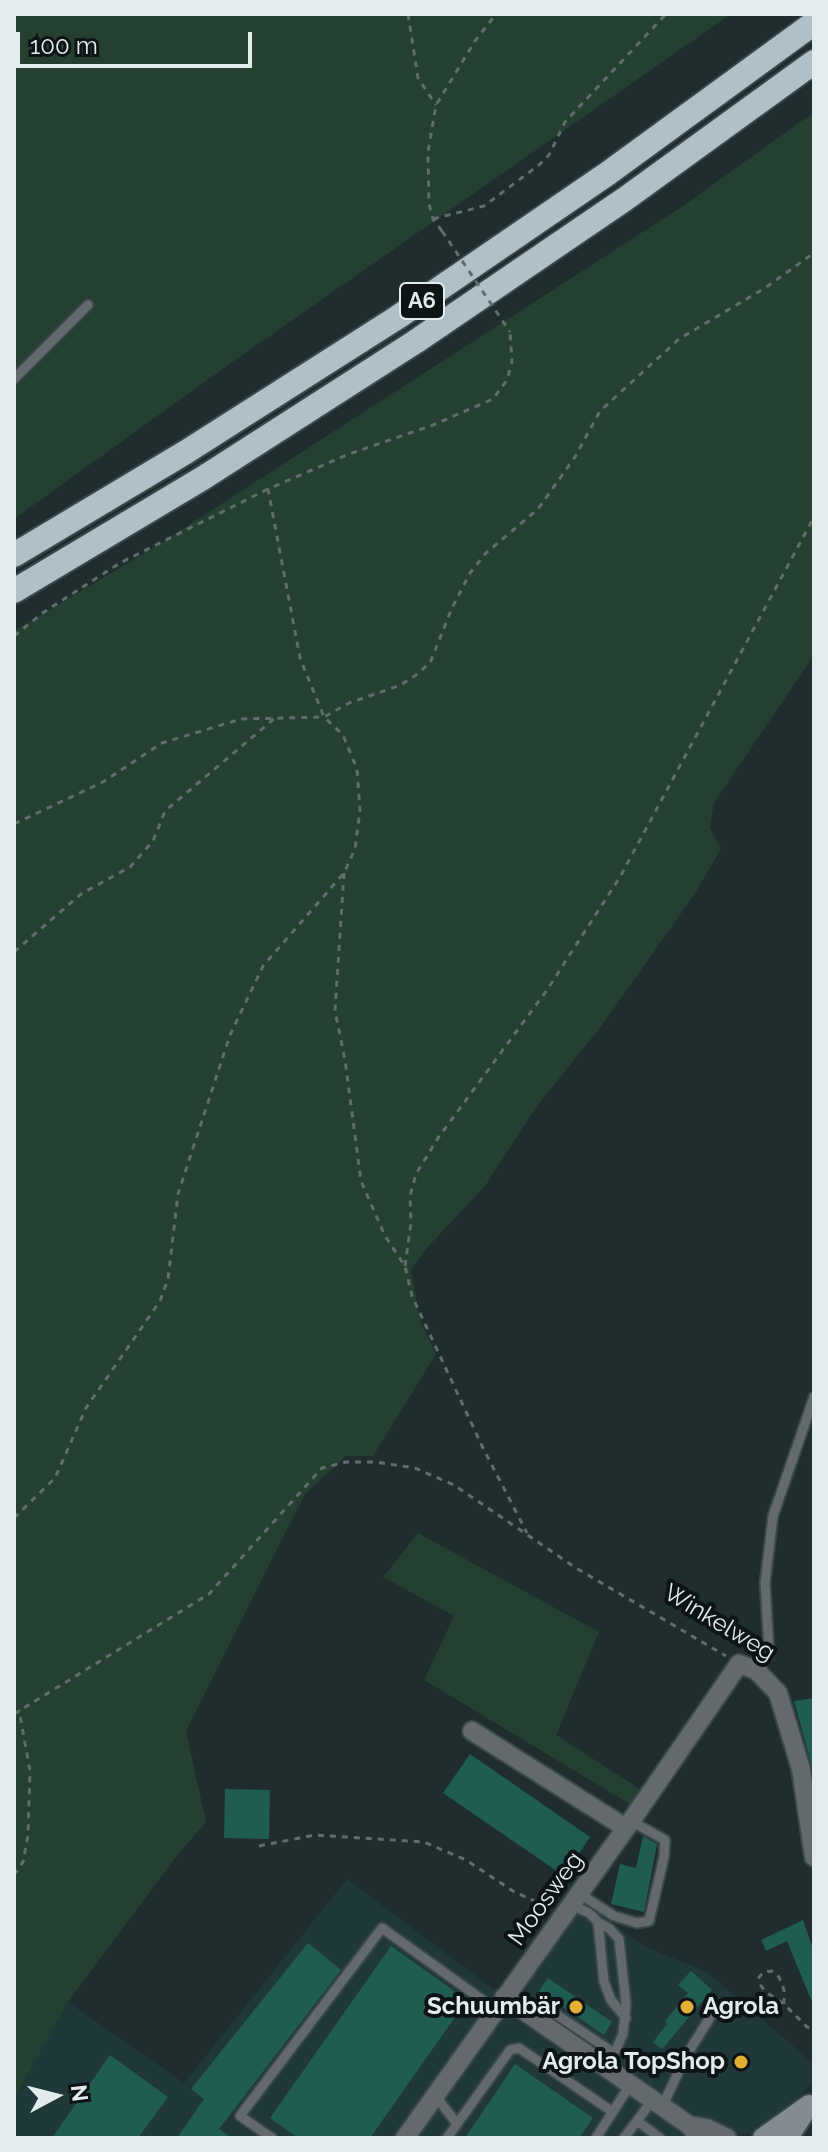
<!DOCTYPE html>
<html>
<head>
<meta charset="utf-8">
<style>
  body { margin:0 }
  #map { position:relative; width:828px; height:2152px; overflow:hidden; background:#1f2d2f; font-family:Raleway,sans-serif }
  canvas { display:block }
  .frame { position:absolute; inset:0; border:16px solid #e3eced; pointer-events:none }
  .north { position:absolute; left:16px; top:2056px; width:80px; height:80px; -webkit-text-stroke:6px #0e1415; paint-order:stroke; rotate:83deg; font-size:22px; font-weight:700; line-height:32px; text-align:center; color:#e3eced }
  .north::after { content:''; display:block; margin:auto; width:28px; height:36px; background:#e3eced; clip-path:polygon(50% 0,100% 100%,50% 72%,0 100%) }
  .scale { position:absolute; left:16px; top:32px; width:236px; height:36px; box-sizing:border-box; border:4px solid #e3eced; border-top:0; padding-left:10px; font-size:24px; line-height:28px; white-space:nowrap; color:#e3eced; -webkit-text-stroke:6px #0e1415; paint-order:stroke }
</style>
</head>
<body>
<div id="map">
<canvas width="828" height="2152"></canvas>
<div class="frame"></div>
<div class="north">N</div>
<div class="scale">100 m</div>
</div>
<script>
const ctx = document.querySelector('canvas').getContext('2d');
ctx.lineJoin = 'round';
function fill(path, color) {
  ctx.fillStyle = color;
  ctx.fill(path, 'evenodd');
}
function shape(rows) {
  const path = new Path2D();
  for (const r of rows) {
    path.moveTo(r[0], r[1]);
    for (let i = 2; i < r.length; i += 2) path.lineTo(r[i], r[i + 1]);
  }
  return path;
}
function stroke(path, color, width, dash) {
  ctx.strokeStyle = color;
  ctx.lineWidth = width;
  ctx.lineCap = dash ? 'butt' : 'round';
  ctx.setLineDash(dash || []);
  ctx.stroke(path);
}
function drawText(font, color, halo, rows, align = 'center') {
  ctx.font = font + ' Raleway,sans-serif';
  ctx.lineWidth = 8;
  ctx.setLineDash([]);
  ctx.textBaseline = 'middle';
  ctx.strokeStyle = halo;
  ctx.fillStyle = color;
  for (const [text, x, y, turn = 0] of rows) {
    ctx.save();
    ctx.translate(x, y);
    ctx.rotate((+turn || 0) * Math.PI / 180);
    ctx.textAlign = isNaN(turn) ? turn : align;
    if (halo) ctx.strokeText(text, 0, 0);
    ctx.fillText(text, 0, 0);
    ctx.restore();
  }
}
fill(shape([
  [347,1879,504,1997,698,2138,14,2138,14,2099,68,2002,184,2083],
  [581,1901,644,1946,707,1972,814,2064,814,2082,764,2130,759,2133,736,2135,710,2125,626,2071,533,2004,526,1988,529,1972]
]), '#21383b');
fill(shape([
  [14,14,731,14,231,363,14,519],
  [814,112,814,655,714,803,710,828,721,849,694,895,602,1025,537,1106,485,1186,426,1249,411,1270,420,1320,436,1354,373,1456,346,1456,305,1494,186,1731,206,1822,172,1862,68,2002,14,2099,14,631,150,550,683,206],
  [418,1533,599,1632,556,1735,643,1791,633,1806,424,1680,454,1616,383,1577]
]), '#254030');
fill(shape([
  [814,1698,814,1770,813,1770,794,1701],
  [470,1754,590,1837,564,1876,443,1793],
  [225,1789,270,1790,269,1839,224,1838],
  [643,1836,657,1844,644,1912,611,1904,620,1864,636,1868],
  [803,1920,814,1952,814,2007,787,1941,766,1951,761,1940],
  [308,1943,341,1970,219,2129,232,2138,177,2138,204,2099,191,2089],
  [391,1946,467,2000,370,2138,298,2138,270,2118],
  [691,1971,712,1990,662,2049,653,2042,667,2024,665,2021,688,1993,678,1985],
  [548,1978,612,2022,604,2035,539,1991],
  [110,2055,168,2097,138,2138,52,2138],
  [515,2064,593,2118,579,2138,465,2138]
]), '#1f5c52');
const service = shape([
  [14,379,88,305],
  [756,1670,768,1656,769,1650,765,1583,773,1516,814,1397],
  [580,1894,614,1916,637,1923,649,1921,664,1857,665,1840,631,1821],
  [572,1905,589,1913,598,1922,604,1982,611,2000,626,2018],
  [598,1922,610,1929,619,1939,626,2004,623,2034,607,2069],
  [545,2007,614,2053],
  [435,2095,457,2124],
  [662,2107,686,2056,711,2016],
  [637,2121,660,2138],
  [272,2138,240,2116,382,1928,495,2009],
  [447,2138,510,2050,519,2048,613,2112],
  [596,2138,630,2085],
  [624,2138,652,2101]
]);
const minor = shape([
  [472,1731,626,1828],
  [504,1997,689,2125,699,2138],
  [689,2125,706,2128,727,2138],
  [405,2138,631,1821,739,1664,756,1670,778,1693,801,1769,814,1857]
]);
const secondary = shape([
  [763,2138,809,2105],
  [788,2138,807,2108]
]);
const motorway = shape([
  [14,555,186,452,398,317,607,174,814,23],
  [14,591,203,478,415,342,625,199,814,62]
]);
stroke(service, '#3a484a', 13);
stroke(minor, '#3a484a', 22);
stroke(secondary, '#3a484a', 24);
stroke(motorway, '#3a484a', 28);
stroke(shape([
  [408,14,418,78,436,105],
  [433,219,484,206,539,165,549,155,565,122,666,14],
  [442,231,433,219,429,204,428,152,436,105,475,41,496,14],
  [14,636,44,612,120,563,268,489],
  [14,824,103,782,162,743,241,719,324,717,349,703,401,685,416,675,430,663,452,608,470,573,486,553,538,509,575,457,600,411,679,339,765,288,814,253],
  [344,873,335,1011,345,1060,361,1181,385,1236,405,1266,412,1296,483,1448,527,1533],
  [14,952,81,894,130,867,153,841,165,811,275,718],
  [405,1266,411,1223,410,1196,416,1174,438,1138,547,990,620,877,814,517],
  [14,1518,55,1478,86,1408,160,1301,168,1279,178,1194,230,1035,263,966,344,873,355,849,360,810,357,769,343,735,324,717,300,658,268,489,349,454,433,425,493,399,507,380,512,362,510,332],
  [14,1714,209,1594,322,1468,346,1462,375,1462,415,1468,454,1485,576,1568,726,1656],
  [259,1846,315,1835,424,1842,466,1860,513,1891,549,1908],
  [14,1875,23,1862,28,1835,30,1771,19,1710],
  [784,2004,784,1990,779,1977,772,1971,764,1972,759,1977,761,1986,766,1992,784,2004,807,2027,814,2029]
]), '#606c6e', 3, [6, 6]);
stroke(service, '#63696c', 9);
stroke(minor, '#63696c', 18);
stroke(secondary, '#838c91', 20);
stroke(motorway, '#b1c0c7', 24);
stroke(shape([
  [442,231,510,332]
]), '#606c6e', 3, [6, 6]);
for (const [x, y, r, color] of [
  [576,2007,8,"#e2af34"],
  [687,2007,8,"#e2af34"],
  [741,2062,8,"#e2af34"]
]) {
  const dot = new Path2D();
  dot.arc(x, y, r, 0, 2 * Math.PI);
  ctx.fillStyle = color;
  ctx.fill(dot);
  stroke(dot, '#0e1415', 3);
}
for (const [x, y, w] of [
  [422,301,44]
]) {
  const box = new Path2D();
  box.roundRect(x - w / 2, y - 18, w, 36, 6);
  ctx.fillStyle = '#0e1415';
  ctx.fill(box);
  stroke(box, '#e3eced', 2);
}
drawText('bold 22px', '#e3eced', null, [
  ["A6",422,301]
]);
drawText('24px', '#e3eced', '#0e1415', [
  ["Winkelweg",719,1623,31],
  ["Moosweg",546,1899,-54]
]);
drawText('bold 24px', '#e3eced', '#0e1415', [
  ["Schuumbär",560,2007],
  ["Agrola",703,2007,"left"],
  ["Agrola TopShop",725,2062]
], 'right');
</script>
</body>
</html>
